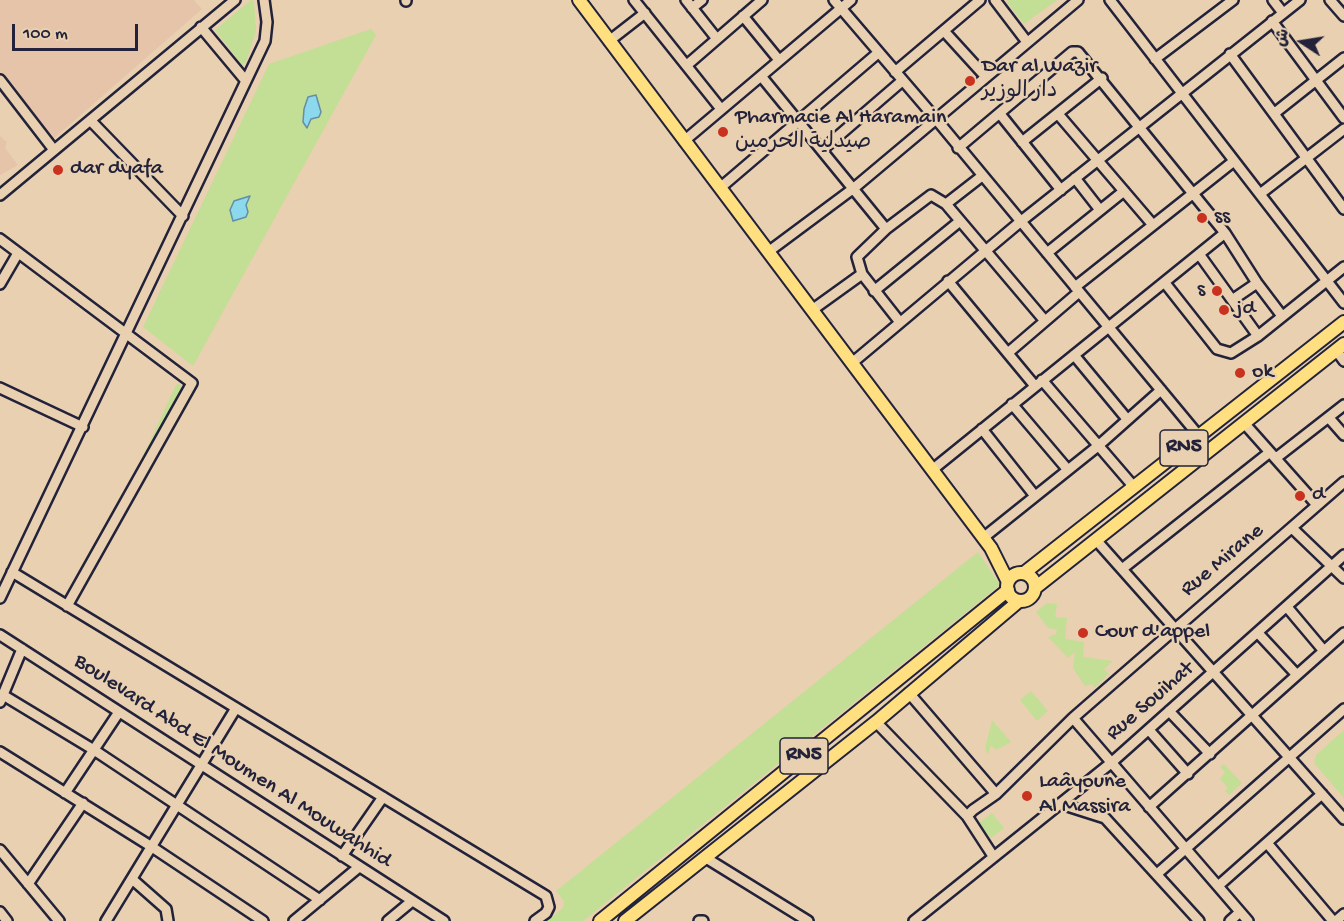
<!DOCTYPE html>
<html>
<head>
<meta charset="utf-8">
<style>
  body { margin:0 }
  #map { position:relative; width:1344px; height:921px; overflow:hidden; background:#e9d0b1; font-family:"Gochi Hand","Playpen Sans Arabic",sans-serif }
  canvas { display:block }
  .north { position:absolute; left:1272px; top:12px; width:60px; height:60px; -webkit-text-stroke:4px #e9d0b1; paint-order:stroke; rotate:282deg; font-size:16px; font-weight:700; line-height:24px; text-align:center; color:#22223b }
  .north::after { content:''; display:block; margin:auto; width:21px; height:27px; background:#22223b; clip-path:polygon(50% 0,100% 100%,50% 72%,0 100%) }
  .scale { position:absolute; left:12px; top:24px; width:126px; height:27px; box-sizing:border-box; border:3px solid #22223b; border-top:0; padding-left:8px; font-size:18px; line-height:21px; white-space:nowrap; color:#22223b; -webkit-text-stroke:4px #e9d0b1; paint-order:stroke }
</style>
</head>
<body>
<div id="map">
<canvas width="1344" height="921"></canvas>
<div class="north">ش</div>
<div class="scale">100 m</div>
</div>
<script>
const ctx = document.querySelector('canvas').getContext('2d');
ctx.lineJoin = 'round';
function fill(path, color) {
  ctx.fillStyle = color;
  ctx.fill(path, 'evenodd');
}
function shape(rows) {
  const path = new Path2D();
  for (const r of rows) {
    if (r.length === 3) {
      path.moveTo(r[0] + r[2], r[1]);
      path.arc(r[0], r[1], r[2], 0, 2 * Math.PI);
      continue;
    }
    path.moveTo(r[0], r[1]);
    for (let i = 2; i < r.length; i += 2) path.lineTo(r[i], r[i + 1]);
  }
  return path;
}
function stroke(path, color, width, dash) {
  ctx.strokeStyle = color;
  ctx.lineWidth = width;
  ctx.lineCap = dash ? 'butt' : 'round';
  ctx.setLineDash(dash || []);
  ctx.stroke(path);
}
function drawText(font, color, halo, rows, align = 'center') {
  ctx.font = font + ' "Gochi Hand","Playpen Sans Arabic",sans-serif';
  ctx.lineWidth = 5;
  ctx.setLineDash([]);
  ctx.textBaseline = 'middle';
  ctx.strokeStyle = halo;
  ctx.fillStyle = color;
  for (const [text, x, y, turn = 0] of rows) {
    ctx.save();
    ctx.translate(x, y);
    ctx.rotate((+turn || 0) * Math.PI / 180);
    ctx.textAlign = isNaN(turn) ? turn : align;
    if (halo) ctx.strokeText(text, 0, 0);
    ctx.fillText(text, 0, 0);
    ctx.restore();
  }
}
fill(shape([
  [0,0,194,0,202,9,51,141,0,74],
  [0,136,7,142,5,148,18,165,0,175]
]), '#e6c4a9');
fill(shape([
  [251,0,254,1,256,31,246,62,242,65,215,30],
  [1008,0,1057,0,1024,24,1006,1],
  [371,29,376,35,193,366,143,327,269,64],
  [179,383,182,389,138,467,176,385],
  [978,552,1000,585,583,921,547,921,563,908,564,901,556,891],
  [1047,603,1057,604,1055,617,1067,618,1065,639,1084,642,1083,657,1113,661,1104,669,1109,674,1094,688,1093,684,1085,686,1073,668,1075,652,1068,658,1048,637,1056,634,1057,630,1048,628,1036,612],
  [1031,691,1048,711,1037,721,1020,700],
  [992,720,1011,742,996,750,991,745,988,755,985,748],
  [1344,730,1344,798,1314,763,1316,755],
  [1224,764,1242,783,1229,795,1225,791,1228,788,1220,779,1225,772,1220,767],
  [992,813,1004,828,991,838,979,823]
]), '#c3de95');
const water = shape([
  [316,95,321,112,319,117,311,119,307,128,303,122,304,109,308,97,316,95],
  [250,196,246,205,248,212,246,217,233,221,230,210,234,201,250,196]
]);
fill(water, '#8cd8ec');
stroke(water, '#628fa5', 1.5);
const minor = shape([
  [634,0,721,109],
  [686,0,717,39],
  [834,0,936,119,1199,436],
  [995,0,1027,42],
  [1110,0,1344,303],
  [1273,0,1283,13],
  [1330,0,1344,16],
  [406,1,406,0],
  [692,8,702,0],
  [743,16,779,60],
  [1272,21,1344,118],
  [201,27,246,81],
  [944,31,985,76],
  [609,41,645,13],
  [1230,54,1344,209],
  [1155,59,1233,0],
  [687,65,762,0],
  [895,72,980,0],
  [761,76,886,229],
  [0,80,54,150],
  [1276,112,1344,58],
  [1000,114,1061,190],
  [1058,114,1153,225],
  [91,121,183,216],
  [684,141,851,0],
  [1022,142,1102,78],
  [958,148,1072,52,1078,52,1225,233,1257,283,1282,316],
  [822,150,902,81],
  [1075,178,1100,210],
  [720,188,878,53],
  [1260,194,1344,129],
  [0,195,235,0],
  [946,204,982,176],
  [0,239,192,383,67,606],
  [768,252,854,188,1078,0],
  [1047,253,1124,191],
  [1199,254,1258,336],
  [948,281,1035,386],
  [1165,283,1217,349,1231,353,1258,336,1344,267],
  [0,284,18,253],
  [1075,287,1234,161],
  [874,291,960,221],
  [1232,300,1257,283],
  [812,310,862,274],
  [899,321,862,274,857,257,886,229,931,195,946,204,1045,321],
  [1336,350,1344,361],
  [1009,352,1079,292],
  [1074,355,1127,419],
  [852,363,1020,222,1300,0],
  [1042,380,1134,487],
  [0,388,83,427],
  [1012,404,1068,470],
  [1329,418,1344,435],
  [1244,423,1317,505],
  [982,429,1035,496],
  [1276,458,1344,405],
  [932,470,1225,233],
  [1292,528,1344,578],
  [983,538,1098,446,1161,390],
  [1096,540,1344,819],
  [1122,569,1270,452],
  [12,572,546,896,549,907,546,913,535,921],
  [0,598,265,41,267,22,264,0],
  [1287,607,1324,651],
  [1258,633,1297,675],
  [0,635,444,921],
  [909,693,996,794],
  [3,695,94,750,320,900],
  [0,702,22,649],
  [1169,711,1210,754],
  [1073,718,1248,921],
  [876,722,967,816],
  [1149,730,1188,774],
  [0,752,152,847,263,921],
  [65,793,119,712],
  [1061,804,1105,818,1199,921],
  [1149,807,1344,633],
  [1267,843,1333,921],
  [0,850,59,921],
  [342,856,383,797],
  [993,856,967,816,973,810,996,794,1073,718,1344,482],
  [706,858,808,921],
  [1157,874,1344,709],
  [132,879,166,909,168,921],
  [28,884,83,803],
  [1218,886,1322,794],
  [0,912,7,921],
  [106,921,236,708],
  [294,921,359,867],
  [388,921,412,901],
  [699,921,703,921],
  [914,921,1111,763,1344,555],
  [1230,921,1240,912],
  [1336,921,1344,914]
]);
const major = shape([
  [579,0,991,548,1008,582],
  [1024,573,1344,322],
  [1021,587,14],
  [1035,588,1344,344],
  [600,921,1008,590],
  [625,921,876,722,1019,601]
]);
stroke(minor, '#22223b', 14);
stroke(major, '#22223b', 16);
stroke(minor, '#e9d0b1', 9);
stroke(major, '#ffdf80', 12);
for (const [x, y, r, color] of [
  [970,81,6,"#c8321e"],
  [723,132,6,"#c8321e"],
  [58,170,6,"#c8321e"],
  [1202,218,6,"#c8321e"],
  [1217,291,6,"#c8321e"],
  [1224,310,6,"#c8321e"],
  [1240,373,6,"#c8321e"],
  [1300,496,6,"#c8321e"],
  [1083,633,6,"#c8321e"],
  [1027,796,6,"#c8321e"]
]) {
  const dot = new Path2D();
  dot.arc(x, y, r, 0, 2 * Math.PI);
  ctx.fillStyle = color;
  ctx.fill(dot);
  stroke(dot, '#e9d0b1', 2);
}
for (const [x, y, w] of [
  [1184,448,48],
  [804,756,48]
]) {
  const box = new Path2D();
  box.roundRect(x - w / 2, y - 18, w, 36, 4.5);
  ctx.fillStyle = '#e9d0b1';
  ctx.fill(box);
  stroke(box, '#22223b', 1.5);
}
drawText('bold 21px', '#22223b', null, [
  ["RN5",1184,448],
  ["RN5",804,756]
]);
drawText('22px', '#22223b', '#e9d0b1', [
  ["Dar al Wazir",982,68],
  ["دار الوزير",982,93],
  ["Pharmacie Al Haramain",735,119],
  ["صيدلية الحرمين",735,144],
  ["dar dyafa",70,170],
  ["ss",1214,218],
  ["s",1205,291,"right"],
  ["jd",1236,310],
  ["ok",1252,373],
  ["d",1312,496],
  ["Cour d'appel",1095,633],
  ["Laâyoune",1039,783],
  ["Al Massira",1039,808]
], 'left');
drawText('22px', '#22223b', '#e9d0b1', [
  ["Rue Mirane",1223,561,-40],
  ["Rue Souihat",1151,702,-41],
  ["Boulevard Abd El Moumen Al Mouwahhid",232,762,33]
]);
</script>
</body>
</html>
